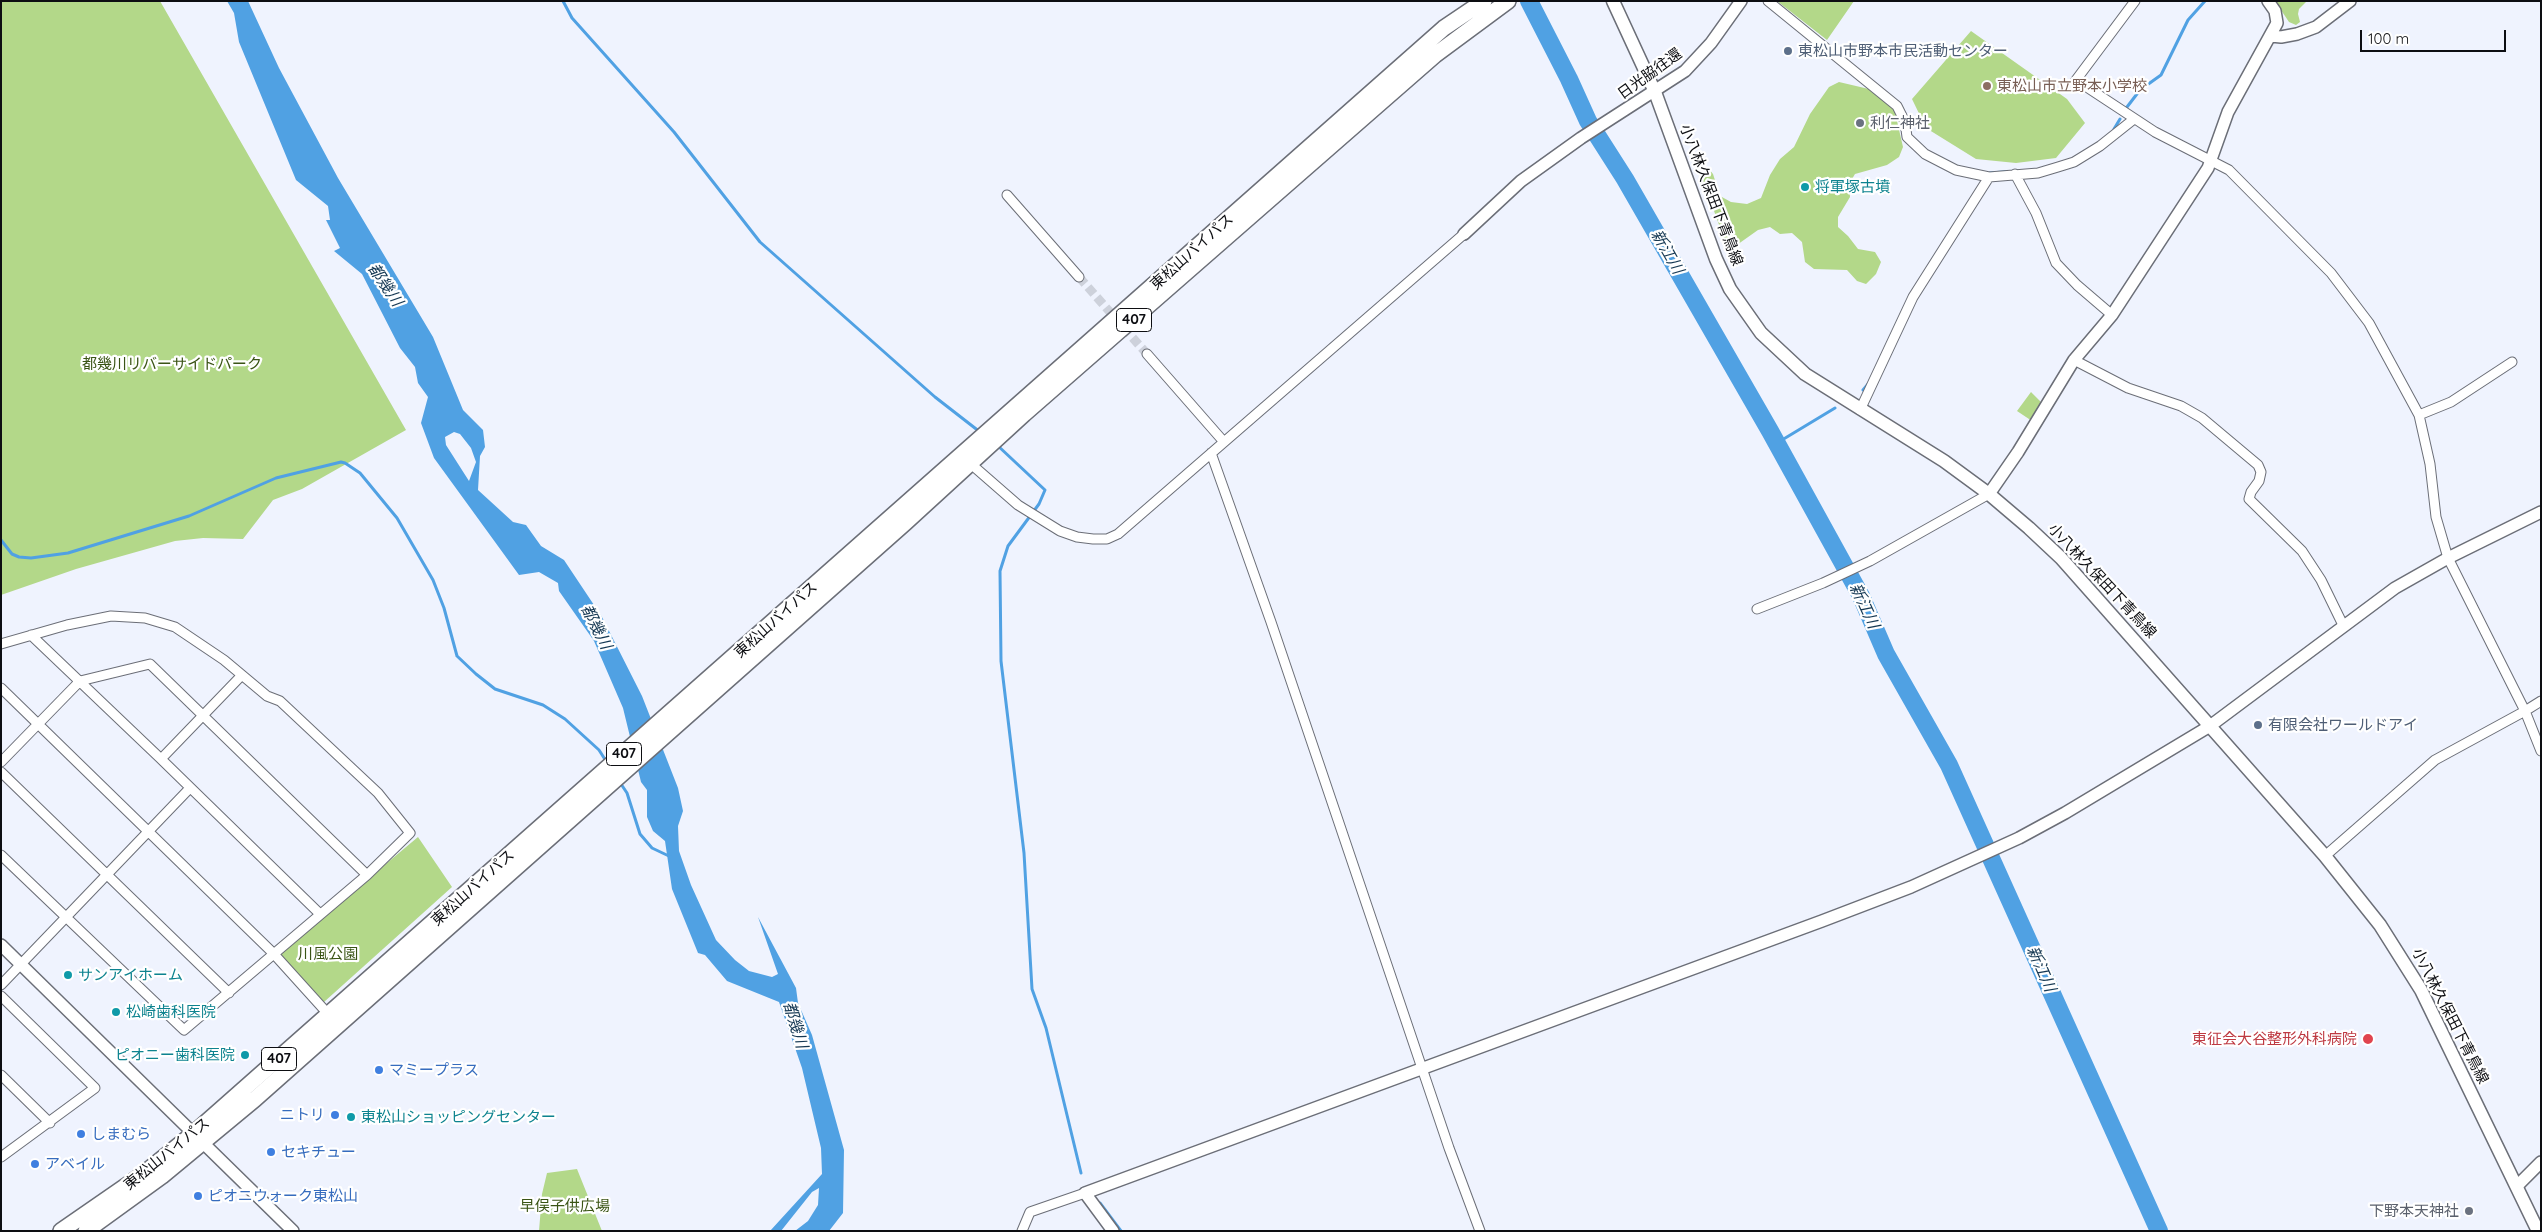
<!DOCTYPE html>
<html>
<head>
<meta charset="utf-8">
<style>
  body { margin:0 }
  #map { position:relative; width:2542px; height:1232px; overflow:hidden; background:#eff3fe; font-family:Quicksand,sans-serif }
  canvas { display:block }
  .frame { position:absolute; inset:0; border:2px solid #0d0e12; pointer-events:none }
  .scale { position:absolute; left:2360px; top:30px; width:146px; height:22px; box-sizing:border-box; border:2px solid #0d0e12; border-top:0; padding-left:6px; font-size:15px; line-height:18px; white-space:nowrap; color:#0d0e12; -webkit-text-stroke:4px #fff; paint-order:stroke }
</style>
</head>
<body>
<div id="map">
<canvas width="2542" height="1232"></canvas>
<div class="frame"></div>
<div class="scale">100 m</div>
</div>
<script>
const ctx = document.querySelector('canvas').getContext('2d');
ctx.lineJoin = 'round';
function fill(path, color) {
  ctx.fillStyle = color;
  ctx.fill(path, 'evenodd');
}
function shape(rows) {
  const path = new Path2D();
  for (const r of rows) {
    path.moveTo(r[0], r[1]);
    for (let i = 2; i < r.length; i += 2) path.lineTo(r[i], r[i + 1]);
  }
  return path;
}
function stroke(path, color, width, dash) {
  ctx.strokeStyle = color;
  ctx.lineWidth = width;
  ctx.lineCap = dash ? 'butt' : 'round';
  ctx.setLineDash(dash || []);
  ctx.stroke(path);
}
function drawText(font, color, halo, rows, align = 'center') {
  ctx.font = font + ' Quicksand,"Noto Sans JP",sans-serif';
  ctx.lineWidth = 4.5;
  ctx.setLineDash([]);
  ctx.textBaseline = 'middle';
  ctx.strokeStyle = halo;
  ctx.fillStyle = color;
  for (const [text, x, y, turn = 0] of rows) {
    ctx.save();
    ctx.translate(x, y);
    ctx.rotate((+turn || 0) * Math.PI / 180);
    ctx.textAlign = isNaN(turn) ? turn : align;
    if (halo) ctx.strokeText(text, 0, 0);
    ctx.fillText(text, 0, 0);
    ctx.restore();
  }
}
fill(shape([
  [1,1,160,1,406,430,302,489,273,500,243,539,203,538,175,541,76,569,1,595],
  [1777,1,1854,1,1827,40],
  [2275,1,2307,1,2299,9,2298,14,2300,22,2296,25,2289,22],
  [1971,31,2067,99,2085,123,2056,158,2016,163,1976,159,1926,128,1912,99],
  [1839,82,1873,90,1894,108,1903,147,1899,157,1887,165,1855,174,1849,184,1850,197,1838,217,1838,227,1848,236,1858,249,1875,252,1881,262,1876,274,1866,284,1857,281,1847,270,1814,269,1805,262,1802,242,1792,233,1780,234,1770,227,1758,230,1734,247,1726,244,1701,175,1704,168,1708,168,1713,174,1720,196,1731,202,1747,204,1761,198,1770,175,1780,159,1794,147,1810,114,1829,87],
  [2031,392,2042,403,2032,421,2017,411],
  [418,837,452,887,324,1002,282,956,282,951],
  [577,1169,602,1231,539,1231,542,1194,547,1173]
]), '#b3d889');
fill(shape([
  [227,1,248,1,279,68,338,178,433,337,463,410,483,430,485,447,480,456,478,490,513,522,526,525,541,546,564,560,602,617,642,696,678,788,683,811,678,826,679,851,691,885,716,940,735,960,749,971,772,977,778,974,758,917,796,988,798,1003,812,1035,844,1150,843,1213,829,1231,795,1231,808,1221,818,1205,819,1188,812,1192,781,1231,770,1231,822,1174,821,1148,802,1068,779,1002,727,981,705,955,698,953,672,889,665,841,653,831,647,817,647,790,641,782,623,708,594,641,559,591,558,583,539,572,519,575,434,458,421,423,428,397,418,383,415,367,400,348,362,274,334,251,340,248,326,220,330,220,328,206,296,180,239,42,234,13],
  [454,432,460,434,471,448,476,462,469,481,446,445,445,437]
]), '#50a1e3');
stroke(shape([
  [563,1,572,18,674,132,760,242,935,397,980,432],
  [2127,107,2140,90,2161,75,2188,20,2205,1],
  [2114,129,2120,119],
  [1990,173,2017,171],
  [1863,390,1868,384],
  [1777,443,1835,408],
  [997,445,1045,490,1039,504,1008,546,1000,571,1001,661,1024,853,1032,989,1046,1028,1081,1173],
  [1,540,12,554,19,557,31,558,68,553,189,516,276,478,341,462,345,463,360,473,397,518,433,580,444,608,457,656,476,674,495,689,543,705,565,719,599,750,606,761],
  [619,781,627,793,640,834,652,848,671,857],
  [1100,1203,1121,1231]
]), '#50a1e3', 3);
stroke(shape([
  [1529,1,1569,79,1588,121,1625,179,1770,431,1861,596,1886,654,1949,765,2159,1231]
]), '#50a1e3', 18);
stroke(shape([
  [1079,277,1147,354]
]), '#cdd1db', 9, [9, 4.5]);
const minor = shape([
  [1768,1,1897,106,1905,122,1907,137,1925,154,1956,170,1989,177,2038,173,2058,167,2074,162,2100,146,2134,119],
  [2135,1,2076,80,2155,132,2229,170,2331,273,2369,323,2419,415,2430,464,2436,517,2448,558,2525,711,2541,751],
  [2015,174,2036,213,2056,263,2077,285,2112,315],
  [1007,195,1079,277],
  [1147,354,1224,442],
  [2074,360,2128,388,2181,406,2202,418,2258,465,2261,472,2259,481,2251,492,2249,499,2302,551,2321,580,2343,625],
  [1860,410,1913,297,1989,177],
  [2419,415,2451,402,2512,362],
  [1211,453,1271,622,1449,1148,1480,1231],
  [971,464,1018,505,1060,531,1077,537,1093,539,1107,539,1118,534,1464,234],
  [1757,609,1823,583,1870,561,1989,494],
  [31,635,161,759,242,675],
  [1,644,67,625,111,616,145,618,175,627,224,660,267,696,280,701,378,793,410,833,367,875,184,1030,1,855],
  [1,688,273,953,329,1015],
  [161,759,320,914],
  [1,762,80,681,150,664,367,875],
  [1,772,229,993],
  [2325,856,2435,760,2525,711,2541,701],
  [1,985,190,788],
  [1,996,95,1088,1,1157],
  [1,1075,50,1123],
  [1022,1231,1030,1212,1085,1193]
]);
const tertiary = shape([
  [2271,36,2281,37,2297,34,2316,27,2350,1],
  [1464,234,1521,181,1581,138,1685,71,1711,43,1741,1],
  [1989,494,2018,452,2074,360,2112,315,2208,168,2228,112,2277,23,2275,11,2268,1],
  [1,945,293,1231],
  [2517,1186,2541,1162],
  [1113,1231,1085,1193,1822,921,1911,887,2019,838,2065,813,2210,726,2395,588,2448,558,2541,512]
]);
const secondary = shape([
  [1613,1,1655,92,1716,259,1730,289,1761,333,1805,374,1944,461,1989,494,2029,528,2061,558,2325,856,2380,925,2421,990,2538,1231]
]);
const trunk = shape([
  [61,1231,142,1175,194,1133,1444,28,1484,1],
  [86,1231,162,1176,255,1099,905,523,1024,414,1435,55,1508,1]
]);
stroke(minor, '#6b6e77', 11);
stroke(tertiary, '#6b6e77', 14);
stroke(secondary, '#6b6e77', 15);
stroke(trunk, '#6b6e77', 18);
stroke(minor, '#fff', 9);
stroke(tertiary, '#fff', 11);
stroke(secondary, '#fff', 12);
stroke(trunk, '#fff', 15);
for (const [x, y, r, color] of [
  [1788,51,5,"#5c6f8a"],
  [1987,86,5,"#8d6e63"],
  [1860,123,5,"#6b7280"],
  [1805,187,5,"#0f9aa8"],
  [2258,725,5,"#5c6f8a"],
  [68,975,5,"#0f9aa8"],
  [116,1012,5,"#0f9aa8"],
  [2368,1039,6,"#e0444e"],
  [245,1055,5,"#0f9aa8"],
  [379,1070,5,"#3f7fe0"],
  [335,1115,5,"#3f7fe0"],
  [351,1117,5,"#0f9aa8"],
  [81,1134,5,"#3f7fe0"],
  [271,1152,5,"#3f7fe0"],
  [35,1164,5,"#3f7fe0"],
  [198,1196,5,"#3f7fe0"],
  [2469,1211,5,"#6b7280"]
]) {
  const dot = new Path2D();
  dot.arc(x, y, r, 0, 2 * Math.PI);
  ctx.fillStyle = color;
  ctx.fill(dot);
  stroke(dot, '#fff', 2);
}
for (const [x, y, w] of [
  [1134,320,35],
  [624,754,35],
  [279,1059,35]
]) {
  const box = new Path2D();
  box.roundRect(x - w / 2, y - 11.5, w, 23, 4);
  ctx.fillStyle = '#fff';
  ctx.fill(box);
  stroke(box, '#0d0e12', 1);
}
drawText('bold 14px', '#0d0e12', null, [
  ["407",1134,320],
  ["407",624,754],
  ["407",279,1059]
]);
drawText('15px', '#4e5e75', '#fff', [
  ["東松山市野本市民活動センター",1798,51],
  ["有限会社ワールドアイ",2268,725]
], 'left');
drawText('15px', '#0d0e12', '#fff', [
  ["日光脇往還",1650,74,-36],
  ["小八林久保田下青鳥線",1711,195,69],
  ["東松山バイパス",1192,252,-42],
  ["小八林久保田下青鳥線",2102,581,47],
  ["東松山バイパス",776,620,-42],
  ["東松山バイパス",473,888,-42],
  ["小八林久保田下青鳥線",2450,1016,63],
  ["東松山バイパス",167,1154,-39]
]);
drawText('15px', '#785e54', '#fff', [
  ["東松山市立野本小学校",1997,86]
], 'left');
drawText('15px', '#5b616d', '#fff', [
  ["利仁神社",1870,123],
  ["下野本天神社",2459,1211,"right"]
], 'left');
drawText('15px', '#0d838f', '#fff', [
  ["将軍塚古墳",1815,187],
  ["サンアイホーム",78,975],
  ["松崎歯科医院",126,1012],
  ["ピオニー歯科医院",235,1055,"right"],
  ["東松山ショッピングセンター",361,1117]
], 'left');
drawText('15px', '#3a5415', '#fff', [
  ["都幾川リバーサイドパーク",172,364],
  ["川風公園",328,954],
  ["早俣子供広場",565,1206]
]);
drawText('15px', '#be3a42', '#fff', [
  ["東征会大谷整形外科病院",2357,1039]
], 'right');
drawText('15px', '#366cbe', '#fff', [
  ["マミープラス",389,1070],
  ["ニトリ",325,1115,"right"],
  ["しまむら",91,1134],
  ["セキチュー",281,1152],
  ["アベイル",45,1164],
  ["ピオニウォーク東松山",208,1196]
], 'left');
drawText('italic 16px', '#153853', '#fff', [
  ["新江川",1667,252,60],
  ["都幾川",385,285,56],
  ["新江川",1864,606,65],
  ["都幾川",596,627,63],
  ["新江川",2041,969,66],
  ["都幾川",795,1025,73]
]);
</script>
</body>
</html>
